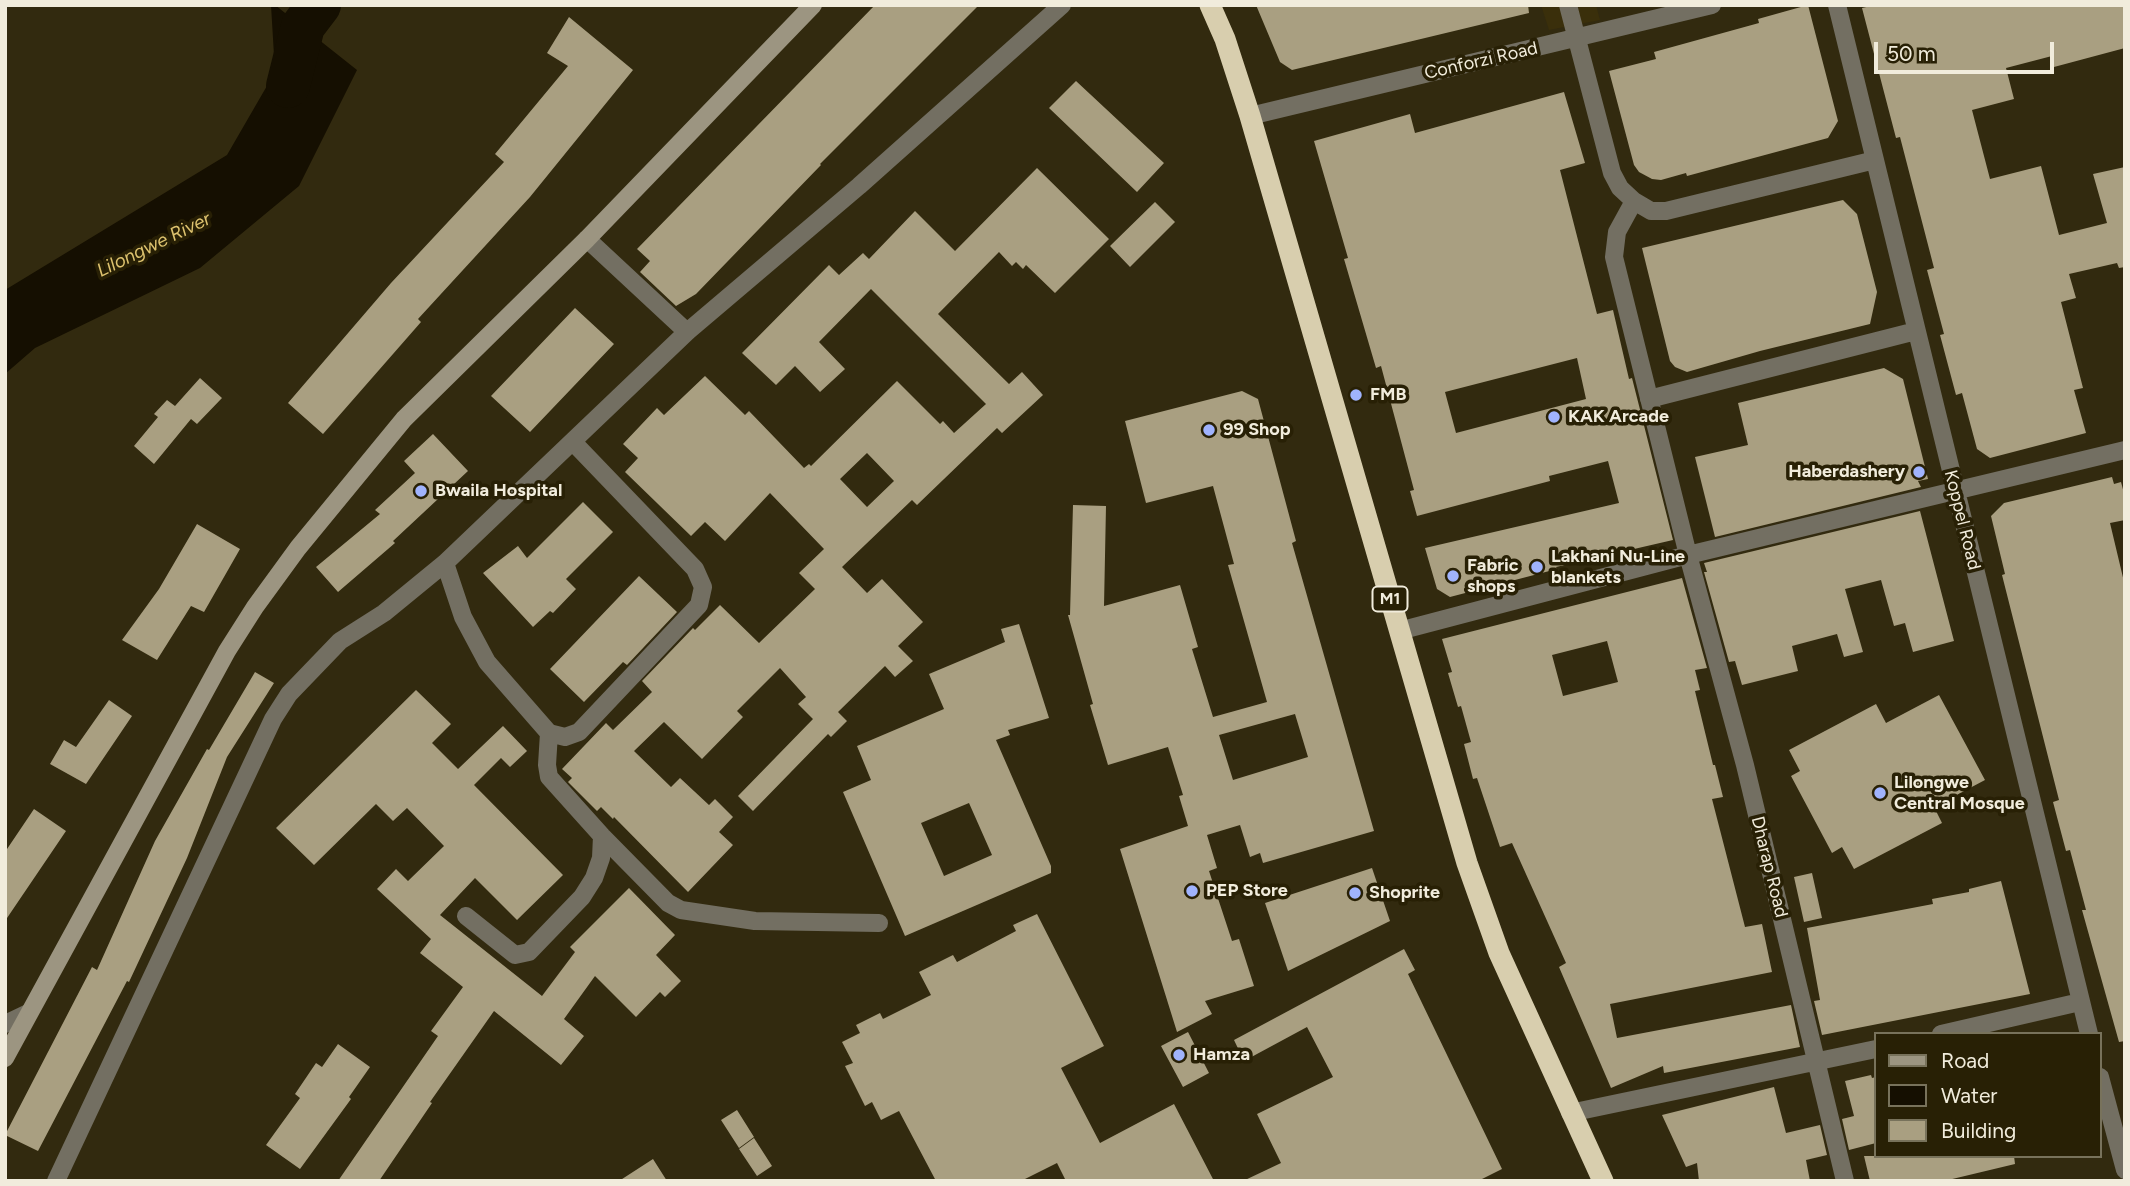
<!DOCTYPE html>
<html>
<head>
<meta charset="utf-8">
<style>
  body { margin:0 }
  #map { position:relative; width:2130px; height:1186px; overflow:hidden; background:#322a0f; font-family:Figtree,sans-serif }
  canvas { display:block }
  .frame { position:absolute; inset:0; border:7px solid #f1ecdc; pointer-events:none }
  .legend { position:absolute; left:1874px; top:1032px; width:228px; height:126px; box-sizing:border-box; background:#282005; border:2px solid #78725b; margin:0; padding:9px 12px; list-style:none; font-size:21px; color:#f1ecdc }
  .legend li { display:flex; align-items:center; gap:14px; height:35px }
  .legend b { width:35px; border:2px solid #78725b }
  .scale { position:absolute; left:1874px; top:42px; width:180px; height:32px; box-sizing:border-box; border:4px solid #f1ecdc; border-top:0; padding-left:9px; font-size:21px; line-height:24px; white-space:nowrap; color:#f1ecdc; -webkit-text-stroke:5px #282005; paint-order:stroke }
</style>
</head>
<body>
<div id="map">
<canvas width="2130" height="1186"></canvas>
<div class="frame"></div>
<ul class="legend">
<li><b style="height:9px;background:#9c9581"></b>Road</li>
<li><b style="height:19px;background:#150f01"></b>Water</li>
<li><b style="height:19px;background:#a99f81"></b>Building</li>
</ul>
<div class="scale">50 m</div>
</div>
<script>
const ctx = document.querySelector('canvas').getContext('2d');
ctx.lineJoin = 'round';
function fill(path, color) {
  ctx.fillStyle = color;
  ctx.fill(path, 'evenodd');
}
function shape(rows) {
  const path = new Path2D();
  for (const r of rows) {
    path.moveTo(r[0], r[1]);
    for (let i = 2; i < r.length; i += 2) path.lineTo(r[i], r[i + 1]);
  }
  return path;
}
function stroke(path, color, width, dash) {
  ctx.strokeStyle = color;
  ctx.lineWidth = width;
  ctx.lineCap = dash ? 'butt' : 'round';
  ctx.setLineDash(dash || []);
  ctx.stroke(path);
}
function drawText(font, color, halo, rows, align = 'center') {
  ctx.font = font + ' Figtree,sans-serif';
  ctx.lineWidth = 7;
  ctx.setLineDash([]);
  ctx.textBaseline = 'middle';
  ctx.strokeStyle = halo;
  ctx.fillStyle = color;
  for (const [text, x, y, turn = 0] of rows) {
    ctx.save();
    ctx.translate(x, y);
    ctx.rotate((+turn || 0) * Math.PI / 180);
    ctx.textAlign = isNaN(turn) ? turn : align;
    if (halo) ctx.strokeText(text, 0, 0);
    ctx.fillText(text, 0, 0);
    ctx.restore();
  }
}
fill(shape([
  [1541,5,1596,5,1600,20,1549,30]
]), '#3a2f0b');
fill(shape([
  [271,5,275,5,357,70,299,186,200,268,35,348,5,374,5,290,227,155,275,72]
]), '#150f01');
stroke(shape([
  [288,86,303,26,319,5]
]), '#150f01', 44);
fill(shape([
  [875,5,979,5,820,164,821,165,696,294,676,306,640,272,650,261,637,249],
  [1256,5,1528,5,1529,13,1292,70,1280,62],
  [1808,5,1838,121,1828,138,1687,176,1686,173,1661,180,1652,179,1639,172,1634,165,1609,71,1656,59,1654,52,1759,23,1758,19],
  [1875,5,2125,5,2125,48,2054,67,2052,56,2006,68,2014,99,1972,110,1990,179,2041,166,2059,235,2107,223,2093,174,2125,167,2125,267,2119,268,2117,263,2069,274,2076,298,2061,302,2083,388,2074,390,2086,433,1990,458,1977,449,1962,393,1956,395,1940,335,1944,334,1927,270,1934,268,1900,137,1896,138,1862,8],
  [569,17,633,70,530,197,418,319,421,322,323,434,288,403,391,283,504,162,495,154,568,66,547,53],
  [1076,81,1164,163,1137,192,1049,108],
  [1564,92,1585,163,1560,170,1597,314,1613,310,1629,379,1632,378,1673,540,1556,567,1557,569,1450,597,1437,589,1425,548,1619,503,1608,461,1549,476,1550,481,1417,516,1410,491,1414,490,1381,366,1376,368,1344,259,1348,258,1314,141,1410,114,1415,133],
  [1577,358,1586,399,1456,433,1445,392],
  [1037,168,1109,239,1055,293,1026,265,1023,269,1016,262,1012,266,999,252,938,314,1009,384,1022,372,1043,395,1002,433,997,428,917,505,912,500,842,567,867,593,882,579,923,622,898,646,913,661,895,677,885,666,838,712,847,721,831,737,828,734,753,811,738,796,813,719,798,704,806,697,780,668,737,711,743,717,702,759,664,722,634,751,671,787,680,778,709,805,715,799,733,817,719,832,733,845,688,892,614,817,613,819,601,807,597,811,568,782,572,778,562,769,606,723,613,730,652,692,642,681,693,628,695,630,720,605,759,643,815,589,799,573,824,549,770,493,725,541,705,522,691,536,625,472,638,458,623,444,657,408,664,415,705,376,745,415,749,411,804,468,809,464,811,466,897,381,940,424,943,421,954,433,986,404,871,289,819,342,845,369,820,392,795,366,776,385,742,353,829,265,839,275,863,253,869,259,915,211,955,251],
  [867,453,894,481,867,507,840,479],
  [1843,200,1857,214,1877,292,1870,324,1760,351,1687,372,1675,367,1670,361,1642,248],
  [1155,202,1175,222,1130,267,1110,246],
  [575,308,614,344,530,432,491,396],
  [1884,368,1903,379,1928,479,1918,481,1921,487,1715,537,1695,457,1748,445,1738,403],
  [200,378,222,398,197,424,191,419,154,464,134,446,158,417,154,414,167,400,175,406],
  [1242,391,1258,399,1296,541,1292,543,1374,831,1263,863,1260,853,1250,857,1240,825,1207,835,1217,868,1209,871,1232,941,1239,939,1254,986,1205,1001,1212,1014,1177,1032,1120,849,1188,826,1179,796,1183,795,1168,747,1108,765,1090,705,1093,704,1068,615,1070,615,1073,505,1106,506,1104,606,1180,585,1198,647,1192,649,1213,717,1267,702,1228,565,1234,564,1213,486,1146,503,1125,421],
  [1295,714,1308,757,1233,780,1219,735],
  [433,434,468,471,393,541,395,543,338,592,316,567,380,514,375,510,415,473,404,461],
  [2112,477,2114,484,2121,482,2125,497,2125,520,2110,523,2125,586,2125,1041,2119,1042,2082,910,2086,910,2070,850,2066,851,2053,802,2059,800,2002,575,2005,574,1991,516,2004,503],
  [583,502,613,532,566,579,576,589,553,613,550,611,533,627,483,573,518,546,527,558],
  [1920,511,1954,641,1913,652,1905,623,1894,626,1881,580,1845,589,1863,652,1844,657,1837,634,1792,646,1798,671,1742,685,1735,661,1729,662,1704,572,1707,572,1704,563],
  [197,524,240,549,204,612,191,606,157,660,122,640,159,589],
  [639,576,677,612,627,665,623,662,584,702,550,669],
  [1682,578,1707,668,1695,670,1700,690,1695,691,1713,765,1715,765,1723,797,1712,799,1745,927,1762,924,1772,972,1610,1004,1617,1038,1791,1005,1800,1047,1664,1073,1663,1066,1611,1088,1559,967,1566,963,1512,843,1500,847,1477,778,1473,779,1464,744,1471,742,1461,706,1458,707,1448,673,1452,672,1442,639],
  [1607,641,1618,682,1563,696,1552,655],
  [1019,624,1049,718,1008,730,1010,735,996,740,1051,866,1051,873,905,936,843,792,871,780,857,746,944,709,929,674,1005,642,1001,629],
  [969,803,992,855,944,876,921,823],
  [255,672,274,683,227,757,187,858,129,982,127,981,38,1151,5,1135,92,967,97,970,155,841,207,749,209,750],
  [416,690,451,724,432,743,458,769,503,726,527,751,510,767,501,758,474,785,563,875,517,920,475,878,440,915,542,996,575,952,570,947,629,888,675,935,656,955,681,981,665,997,660,992,636,1017,595,976,564,1019,584,1036,561,1065,494,1011,430,1102,432,1103,379,1181,338,1181,438,1036,431,1031,463,987,420,953,431,939,377,889,396,869,408,881,444,846,407,808,393,821,376,804,314,865,276,828],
  [1939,695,1985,780,1934,807,1942,823,1854,869,1842,847,1832,853,1791,776,1800,771,1789,750,1876,704,1886,723],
  [109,700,132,716,86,784,50,764,64,740,76,747],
  [34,809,66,831,5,921,5,852],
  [1372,868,1390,921,1288,971,1265,903],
  [1812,873,1822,918,1804,922,1794,877],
  [2001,881,2030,994,1822,1035,1814,1001,1820,1000,1807,928,1933,904,1932,899,1969,892,1969,889],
  [1037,914,1104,1046,1061,1068,1100,1143,1174,1104,1214,1181,1066,1181,1057,1163,1021,1181,936,1181,899,1111,881,1120,872,1102,865,1106,845,1066,853,1063,842,1042,860,1033,856,1025,880,1013,883,1019,931,995,919,972,953,955,957,962,1016,931,1013,925],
  [1404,949,1415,970,1408,974,1502,1169,1478,1181,1243,1181,1281,1163,1257,1114,1333,1077,1307,1027,1244,1061,1234,1040],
  [1188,1032,1209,1073,1183,1087,1161,1046],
  [338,1044,370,1067,349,1097,351,1099,300,1169,266,1145,300,1098,295,1094,316,1063,322,1067],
  [1871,1075,1872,1078,1876,1077,1876,1143,1849,1150,1842,1119,1854,1116,1845,1081],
  [1774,1087,1786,1133,1820,1125,1827,1155,1806,1160,1810,1181,1699,1181,1697,1163,1686,1167,1662,1115],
  [737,1110,754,1137,739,1148,721,1120],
  [754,1138,772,1166,757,1176,739,1149],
  [1864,1156,2014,1156,2015,1164,1944,1181,1870,1181],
  [653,1159,667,1181,619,1181]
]), '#a99f81');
stroke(shape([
  [1568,5,1612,173,1620,188,1634,201,1651,211,1666,211,1875,160],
  [1837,5,2089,1034],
  [1250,116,1712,5],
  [1634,201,1617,232,1614,257,1688,555,1745,765,1845,1181],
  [587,239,687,332],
  [1649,399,1916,331],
  [445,563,463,617,487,662,549,733,565,737,579,732,699,605,703,587,695,569,573,442],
  [1399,631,1688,555,2125,450],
  [549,733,547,765,549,777,602,836,668,903,681,910,755,921,879,923],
  [466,916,515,955,529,952,582,897,594,878,601,858,602,836],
  [5,1024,28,1013],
  [1941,1034,2080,1002],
  [2100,1077,2125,1170],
  [1570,1113,1876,1049],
  [56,1181,273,719,289,694,340,641,384,613,445,563,687,332,859,186,1062,5]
]), '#736f62', 18);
stroke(shape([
  [5,1058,227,651,255,607,298,548,404,419,587,239,813,5]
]), '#9c9581', 18);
stroke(shape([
  [1210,5,1225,39,1250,116,1467,863,1499,953,1603,1181]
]), '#d8ceae', 21);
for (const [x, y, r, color] of [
  [1356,395,7,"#a0b3fd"],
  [1554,417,7,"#a0b3fd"],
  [1209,430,7,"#a0b3fd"],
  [1919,472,7,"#a0b3fd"],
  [421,491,7,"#a0b3fd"],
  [1537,567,7,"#a0b3fd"],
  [1453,576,7,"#a0b3fd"],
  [1880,793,7,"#a0b3fd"],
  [1192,891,7,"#a0b3fd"],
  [1355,893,7,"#a0b3fd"],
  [1179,1055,7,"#a0b3fd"]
]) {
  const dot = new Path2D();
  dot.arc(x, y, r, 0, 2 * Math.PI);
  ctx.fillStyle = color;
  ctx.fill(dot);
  stroke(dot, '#282005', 2.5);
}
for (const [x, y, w] of [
  [1390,599,35]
]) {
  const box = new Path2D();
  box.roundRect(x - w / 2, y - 12.5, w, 25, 5);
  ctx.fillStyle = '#282005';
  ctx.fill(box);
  stroke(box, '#f1ecdc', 2);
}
drawText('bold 16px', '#f1ecdc', null, [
  ["M1",1390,599]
]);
drawText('18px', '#f1ecdc', '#282005', [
  ["Conforzi Road",1481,61,-13],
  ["Koppel Road",1962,520,76],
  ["Dharap Road",1769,867,76]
]);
drawText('bold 18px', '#f1ecdc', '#282005', [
  ["FMB",1370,395],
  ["KAK Arcade",1568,417],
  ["99 Shop",1223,430],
  ["Haberdashery",1905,472,"right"],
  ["Bwaila Hospital",435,491],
  ["Lakhani Nu-Line",1551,557],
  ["blankets",1551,578],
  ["Fabric",1467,566],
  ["shops",1467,587],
  ["Lilongwe",1894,783],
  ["Central Mosque",1894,804],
  ["PEP Store",1206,891],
  ["Shoprite",1369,893],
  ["Hamza",1193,1055]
], 'left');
drawText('italic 19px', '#dec36f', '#282005', [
  ["Lilongwe River",154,245,-26]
]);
</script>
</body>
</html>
